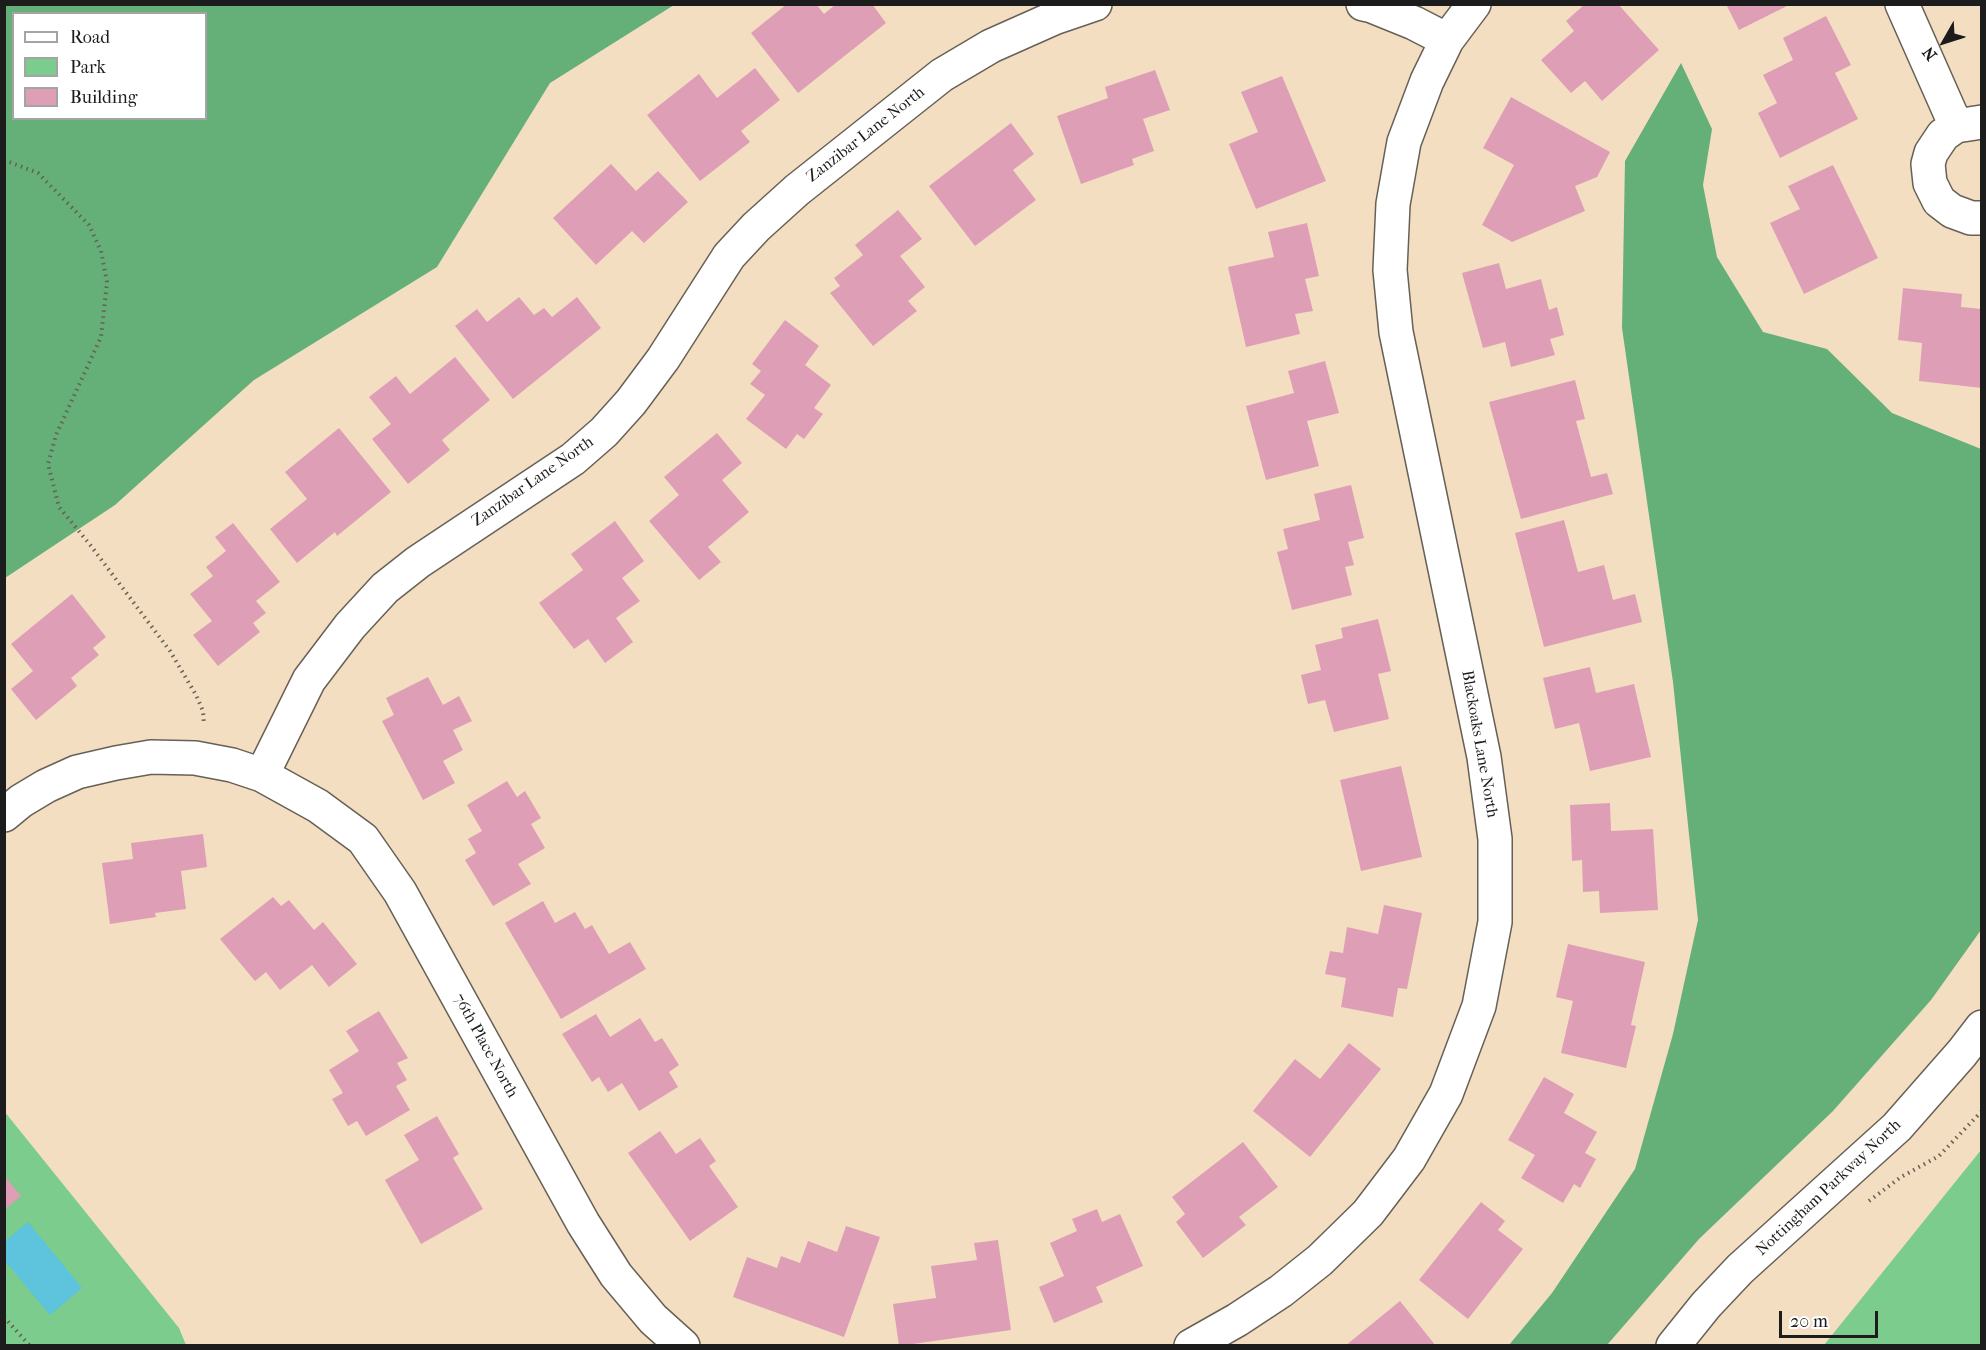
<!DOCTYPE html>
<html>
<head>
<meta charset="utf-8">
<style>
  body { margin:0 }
  #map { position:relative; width:1986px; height:1350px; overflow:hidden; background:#f3dec2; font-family:"IM FELL French Canon",serif }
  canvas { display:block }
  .frame { position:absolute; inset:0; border:6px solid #1c1c1c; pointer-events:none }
  .legend { position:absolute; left:12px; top:12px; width:195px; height:108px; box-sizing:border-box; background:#fff; border:2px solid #a4a4a4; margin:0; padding:8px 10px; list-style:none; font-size:18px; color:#1c1c1c }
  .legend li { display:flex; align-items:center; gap:12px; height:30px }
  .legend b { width:30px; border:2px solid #a4a4a4 }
  .north { position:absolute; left:1914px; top:12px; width:60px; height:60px; -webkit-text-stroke:4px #fff; paint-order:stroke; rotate:231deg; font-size:16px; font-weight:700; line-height:24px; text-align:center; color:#1c1c1c }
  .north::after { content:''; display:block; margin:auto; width:21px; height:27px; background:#1c1c1c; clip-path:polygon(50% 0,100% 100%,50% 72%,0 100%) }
  .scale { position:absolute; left:1779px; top:1311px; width:99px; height:27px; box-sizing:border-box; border:3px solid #1c1c1c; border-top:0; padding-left:8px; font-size:18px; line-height:21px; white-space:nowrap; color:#1c1c1c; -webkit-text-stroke:4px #fff; paint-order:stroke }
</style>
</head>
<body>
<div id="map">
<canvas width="1986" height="1350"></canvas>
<div class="frame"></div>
<ul class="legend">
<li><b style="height:8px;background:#fff"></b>Road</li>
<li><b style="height:16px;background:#7bcc8d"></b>Park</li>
<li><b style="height:16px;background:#de9fb6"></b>Building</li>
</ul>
<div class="north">N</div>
<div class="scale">20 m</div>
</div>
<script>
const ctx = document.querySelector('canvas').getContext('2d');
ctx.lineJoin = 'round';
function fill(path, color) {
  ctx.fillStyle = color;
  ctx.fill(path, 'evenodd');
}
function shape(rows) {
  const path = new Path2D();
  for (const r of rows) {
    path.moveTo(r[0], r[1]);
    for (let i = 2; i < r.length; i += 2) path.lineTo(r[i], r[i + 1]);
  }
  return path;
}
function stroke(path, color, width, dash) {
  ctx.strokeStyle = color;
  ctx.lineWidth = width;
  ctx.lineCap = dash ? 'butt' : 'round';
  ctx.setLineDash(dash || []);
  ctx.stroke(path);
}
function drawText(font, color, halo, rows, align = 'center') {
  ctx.font = font + ' "IM FELL French Canon",serif';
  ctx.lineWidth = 6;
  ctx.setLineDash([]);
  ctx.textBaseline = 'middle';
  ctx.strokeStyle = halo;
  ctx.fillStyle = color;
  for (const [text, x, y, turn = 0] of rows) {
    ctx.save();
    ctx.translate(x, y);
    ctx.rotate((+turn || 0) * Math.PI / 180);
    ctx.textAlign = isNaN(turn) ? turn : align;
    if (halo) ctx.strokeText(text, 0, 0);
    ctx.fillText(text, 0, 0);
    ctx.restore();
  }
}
fill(shape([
  [4,1111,179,1328,186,1345,5,1345],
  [1981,1150,1981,1345,1824,1345]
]), '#7bcc8d');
fill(shape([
  [5,4,674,4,674,5,550,83,437,267,254,380,115,505,5,578],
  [14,14,206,14,206,118,14,118],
  [1681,63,1712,129,1703,185,1717,257,1763,332,1827,349,1892,413,1981,449,1981,930,1931,1000,1833,1111,1699,1239,1607,1345,1509,1345,1552,1293,1635,1169,1673,1034,1698,920,1673,682,1622,328,1625,161]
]), '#64b078');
fill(shape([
  [28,1222,82,1288,50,1315,5,1261,5,1241]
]), '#5ec3dc');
fill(shape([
  [787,4,816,4,824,14,836,4,872,4,886,23,798,93,751,33],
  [1585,4,1618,4,1659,50,1602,101,1585,81,1571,93,1541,60,1574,31,1566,21],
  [1726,4,1791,4,1739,30],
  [1826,16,1851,65,1835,73,1858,119,1780,158,1758,113,1777,103,1763,75,1793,60,1783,38],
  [755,68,780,100,741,131,750,142,700,181,647,115,699,74,717,98],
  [1155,70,1170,110,1143,119,1154,151,1132,159,1134,165,1081,184,1057,116,1108,98,1105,87],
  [1282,76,1326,181,1256,209,1229,144,1258,132,1241,92],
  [1511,97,1610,152,1597,177,1575,186,1585,211,1512,242,1482,225,1514,165,1483,148],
  [1011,123,1034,154,1013,170,1036,200,975,246,929,186],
  [611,164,636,191,658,171,688,202,644,243,632,231,596,265,553,218],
  [1833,165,1878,258,1804,294,1770,223,1800,209,1788,186],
  [898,210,922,239,900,256,925,287,908,301,917,311,873,346,830,293,840,286,834,278,863,255,855,245],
  [1307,223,1319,276,1305,279,1313,311,1295,314,1300,334,1246,347,1228,267,1274,257,1268,232],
  [1499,263,1506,289,1541,279,1549,310,1557,307,1564,335,1550,339,1555,355,1511,367,1505,342,1483,348,1462,273],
  [1903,288,1962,294,1961,307,1982,309,1982,388,1919,381,1922,343,1898,340],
  [519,297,534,315,544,308,552,317,577,297,601,328,513,399,455,326,477,309,487,322],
  [785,320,819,346,805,365,831,385,814,408,823,414,804,439,797,434,786,449,746,419,765,395,750,384,761,371,752,364],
  [455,357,490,400,442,440,450,450,408,484,372,439,391,424,369,397,396,376,410,394],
  [1325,361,1339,413,1307,421,1319,466,1266,480,1246,406,1294,393,1288,371],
  [1575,380,1585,419,1576,421,1591,477,1607,473,1613,494,1521,519,1489,402],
  [339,428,391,492,337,536,335,532,297,563,270,529,307,499,285,472],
  [717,433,742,463,722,480,749,512,708,547,721,562,699,580,649,521,679,495,664,477],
  [1351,485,1364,538,1348,542,1354,565,1345,567,1352,595,1292,610,1277,552,1288,549,1283,529,1320,520,1314,494],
  [1564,520,1578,572,1604,565,1613,600,1635,594,1642,622,1544,647,1515,533],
  [615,521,644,561,622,578,640,601,616,618,633,642,605,663,588,639,574,649,539,603,583,570,571,554],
  [233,523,280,582,256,601,266,613,253,623,260,632,218,666,193,635,212,621,190,594,213,576,206,567,226,551,215,537],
  [72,594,106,637,93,648,99,655,71,678,77,686,36,720,11,689,33,671,11,644],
  [1378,619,1391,671,1378,674,1389,719,1334,732,1325,700,1308,704,1301,675,1321,670,1315,645,1343,638,1341,628],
  [1590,667,1596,693,1634,684,1651,757,1590,771,1579,723,1555,729,1543,678],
  [428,677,443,705,459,696,472,721,453,730,463,750,443,761,455,783,423,800,382,721,394,715,386,698],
  [1401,766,1422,857,1361,871,1340,780],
  [507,781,517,797,525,791,541,818,531,824,545,848,518,864,531,884,493,906,465,860,476,853,468,839,482,831,467,805],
  [1610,803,1611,831,1653,829,1658,910,1600,913,1599,891,1583,892,1582,860,1572,861,1570,805],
  [203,834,207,867,181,871,186,909,155,913,156,917,110,924,102,863,133,859,131,843],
  [273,897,281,906,289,900,314,930,323,922,357,964,329,987,312,965,280,990,266,972,255,981,220,939],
  [543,901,555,923,575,912,585,929,592,925,609,954,630,942,646,969,561,1019,505,923],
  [1384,905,1422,913,1407,989,1398,988,1393,1017,1341,1007,1346,978,1325,974,1330,951,1343,953,1347,927,1378,934],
  [1568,944,1645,962,1631,1025,1636,1026,1626,1068,1561,1053,1573,1001,1556,997],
  [379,1011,408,1058,397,1063,407,1080,396,1086,410,1110,366,1136,357,1121,348,1126,332,1099,343,1093,329,1070,359,1051,346,1031],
  [596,1014,610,1037,640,1018,655,1042,662,1038,679,1065,669,1072,678,1087,639,1111,622,1083,608,1092,599,1077,592,1082,562,1034],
  [1349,1043,1381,1069,1310,1157,1253,1111,1295,1059,1320,1079],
  [1544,1077,1574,1094,1564,1113,1597,1132,1585,1153,1596,1159,1580,1188,1574,1184,1563,1203,1521,1178,1535,1155,1508,1140],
  [437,1116,459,1154,453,1158,483,1209,421,1244,385,1180,419,1160,404,1135],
  [660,1131,676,1154,700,1138,716,1161,709,1166,738,1207,690,1241,628,1153],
  [1243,1142,1278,1187,1239,1217,1246,1225,1203,1258,1176,1222,1185,1214,1172,1197],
  [4,1175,21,1196,4,1210],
  [1481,1202,1505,1221,1498,1230,1523,1249,1468,1319,1419,1280],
  [1097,1209,1102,1222,1120,1214,1143,1266,1096,1287,1103,1302,1054,1323,1039,1287,1064,1276,1050,1243,1077,1231,1072,1219],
  [846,1226,880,1237,844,1337,733,1297,747,1257,777,1268,781,1256,800,1263,808,1241,837,1252],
  [998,1240,1011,1330,899,1346,893,1304,936,1298,931,1266,977,1260,974,1243],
  [1400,1301,1436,1346,1345,1346]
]), '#de9fb6');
const minor = shape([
  [1363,4,1372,6,1414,23,1447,40],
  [1902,4,1956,126],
  [1982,122,1956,126,1943,135,1931,153,1928,164,1930,183,1939,201,1952,211,1971,218,1982,218],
  [262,775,309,680,350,626,385,588,418,562,573,459,604,432,631,402,663,359,729,256,756,227,797,190,942,75,991,46,1054,18,1095,4],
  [4,815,21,801,46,786,77,772,116,763,151,757,195,758,232,765,262,775,318,806,363,839,400,892,583,1223,616,1275,653,1319,683,1346],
  [1191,1346,1237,1320,1281,1291,1320,1260,1368,1213,1409,1159,1446,1094,1479,1006,1495,922,1495,839,1484,757,1396,332,1390,270,1393,204,1404,142,1427,81,1447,40,1474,4],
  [1673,1346,1706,1305,1740,1269,1897,1127,1962,1053,1982,1027]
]);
stroke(minor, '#676056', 36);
stroke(shape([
  [4,160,38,173,89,225,101,251,107,282,101,337,56,435,48,464,59,507,91,546,170,651,196,695,203,711,204,725],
  [1869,1201,1901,1177,1939,1156,1982,1111],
  [4,1317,30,1346]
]), '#676056', 4, [1.5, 4.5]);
stroke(minor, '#fff', 33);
drawText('16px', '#1c1c1c', '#fff', [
  ["Zanzibar Lane North",866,135,-38],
  ["Zanzibar Lane North",533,482,-35],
  ["Blackoaks Lane North",1479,744,80],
  ["76th Place North",485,1046,61],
  ["Nottingham Parkway North",1829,1188,-43]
]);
</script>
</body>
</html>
